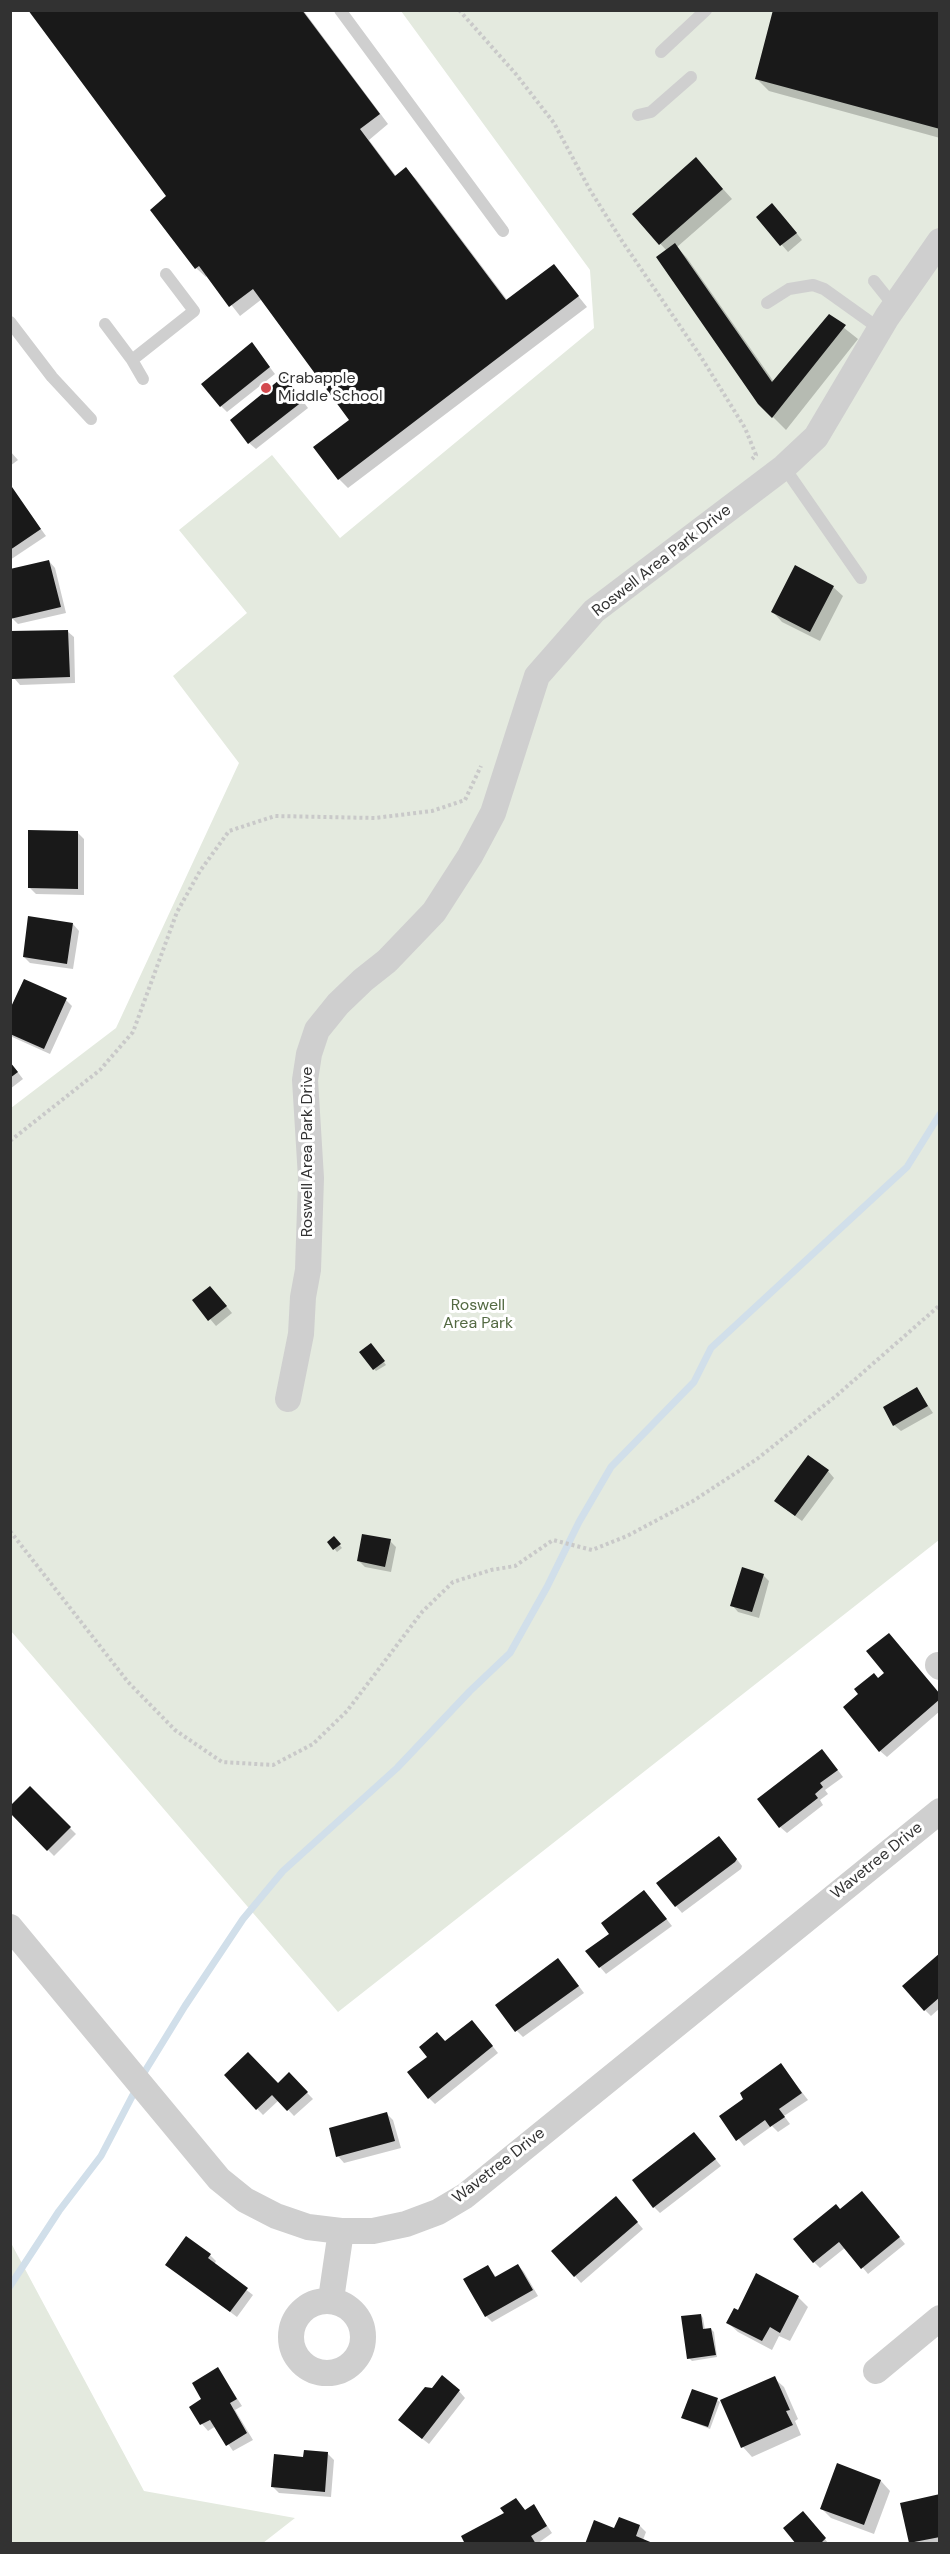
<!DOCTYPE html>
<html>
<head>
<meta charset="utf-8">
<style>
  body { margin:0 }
  #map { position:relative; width:950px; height:2554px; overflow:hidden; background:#fff; font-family:"DM Sans",sans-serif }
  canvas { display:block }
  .frame { position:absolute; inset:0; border:12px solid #323232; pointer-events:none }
</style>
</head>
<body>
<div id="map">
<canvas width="950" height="2554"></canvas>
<div class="frame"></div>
</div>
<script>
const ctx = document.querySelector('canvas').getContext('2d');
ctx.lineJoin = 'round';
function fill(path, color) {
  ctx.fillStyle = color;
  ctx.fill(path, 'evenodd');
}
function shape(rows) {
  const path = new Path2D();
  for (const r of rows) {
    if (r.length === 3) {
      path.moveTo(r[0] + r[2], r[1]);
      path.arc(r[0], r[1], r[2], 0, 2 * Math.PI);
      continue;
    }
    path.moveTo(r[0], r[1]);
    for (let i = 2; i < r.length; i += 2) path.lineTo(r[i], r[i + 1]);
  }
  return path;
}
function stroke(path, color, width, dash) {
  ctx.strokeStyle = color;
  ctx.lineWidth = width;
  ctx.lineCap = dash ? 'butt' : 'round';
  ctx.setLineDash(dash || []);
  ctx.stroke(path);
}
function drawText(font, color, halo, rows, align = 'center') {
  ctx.font = font + ' "DM Sans",sans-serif';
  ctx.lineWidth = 6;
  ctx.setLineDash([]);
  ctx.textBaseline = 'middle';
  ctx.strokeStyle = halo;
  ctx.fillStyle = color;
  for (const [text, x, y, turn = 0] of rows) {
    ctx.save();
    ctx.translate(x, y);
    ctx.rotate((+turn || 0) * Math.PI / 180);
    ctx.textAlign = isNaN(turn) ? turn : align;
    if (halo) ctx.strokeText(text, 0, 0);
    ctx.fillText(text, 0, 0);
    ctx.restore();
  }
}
fill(shape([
  [401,11,939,11,939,1540,338,2012,11,1631,11,1108,116,1028,239,763,173,676,247,613,179,530,272,455,340,538,594,328,590,270],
  [11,2243,144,2491,295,2518,263,2543,11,2543]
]), '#e4eadf');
fill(shape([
  [30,10,303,10,388,124,369,140,396,176,406,169,416,179,508,301,554,266,587,307,348,488,339,479,351,420,262,299,240,316,208,275,206,277,196,268,168,197],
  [940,10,940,138,769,91,756,78],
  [705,169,732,199,677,247,687,258,774,382,829,316,858,339,786,430,759,403,667,251,634,215],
  [779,211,802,240,788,252,758,217],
  [252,344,275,374,227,412,221,406],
  [290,384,308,408,256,449,249,443],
  [10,451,18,460,10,466],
  [12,489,46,536,10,560,10,490],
  [49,561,55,568,66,613,18,624,12,618],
  [833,587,843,596,820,641,782,622,773,612],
  [67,631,74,637,75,683,20,685,14,678],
  [78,833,84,839,84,895,36,894,29,887],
  [73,924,79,931,73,969,30,963,24,957],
  [66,1000,72,1006,50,1054,10,1036,10,1012],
  [10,1062,23,1079,10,1089],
  [216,1294,232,1313,216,1326,194,1300],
  [374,1348,386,1365,376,1371,374,1369],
  [917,1389,933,1413,901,1431,894,1425],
  [828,1471,834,1478,802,1521,783,1507],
  [334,1538,342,1548,337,1552,329,1542],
  [390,1541,396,1547,391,1572,365,1567,359,1561],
  [763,1575,769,1581,759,1618,738,1612,732,1605],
  [878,1679,940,1695,940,1711,887,1757,880,1751],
  [828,1757,843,1777,825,1790,828,1794,820,1800,823,1805,787,1833,780,1827],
  [30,1788,76,1834,54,1856,10,1811],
  [725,1844,742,1866,741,1869,682,1913,676,1906],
  [650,1898,672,1926,606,1974,600,1967,611,1934],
  [940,1955,940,2008,931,2016,925,2010],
  [564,1966,584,1993,523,2037,517,2031],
  [478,2028,498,2053,435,2104,429,2098,446,2043],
  [781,2065,808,2100,784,2116,790,2124,778,2132,772,2126,744,2146,721,2116,746,2099],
  [289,2074,313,2099,294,2116,279,2100,263,2115,226,2076,278,2085],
  [387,2114,393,2120,401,2148,344,2163,338,2156],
  [700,2140,721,2166,660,2213,654,2207],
  [868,2200,905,2244,868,2274,846,2247,820,2268,814,2262,841,2211],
  [622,2204,643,2229,581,2283,575,2276],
  [210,2255,216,2261,214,2265,253,2295,237,2317,167,2265],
  [518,2265,524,2272,538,2296,492,2322,486,2316,488,2267,497,2278],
  [798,2297,808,2307,790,2341,779,2336,772,2350,738,2332,728,2323,738,2312],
  [701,2315,703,2318,705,2330,711,2329,714,2332,717,2357,692,2361,689,2358],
  [218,2369,242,2406,235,2410,253,2440,233,2451,216,2426,208,2431,202,2424,191,2407,203,2400],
  [774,2378,784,2387,798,2419,795,2421,801,2435,752,2457,743,2447],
  [459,2391,465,2398,429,2444,406,2426],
  [717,2400,720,2402,710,2429,683,2418],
  [328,2454,334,2460,331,2497,279,2493,272,2486,304,2458],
  [881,2481,890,2491,874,2534,831,2518,821,2508],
  [940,2496,940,2544,911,2544,910,2543],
  [516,2500,526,2511,534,2506,552,2533,537,2544,467,2544,506,2513],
  [809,2520,829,2544,798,2544],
  [640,2526,646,2532,643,2540,615,2530]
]), '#0003');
stroke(shape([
  [142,2076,185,2006,243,1919,283,1871,397,1768,470,1691,510,1653,547,1587,579,1522,611,1467,694,1382,711,1348,907,1167,940,1114],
  [10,2286,59,2211,101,2156,136,2089]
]), '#d1dfea', 7);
fill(shape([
  [28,10,302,10,380,114,360,129,395,176,406,167,506,300,554,264,579,296,338,480,313,447,349,420,253,289,229,307,199,266,195,269,150,210,166,196],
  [773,10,940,10,940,129,755,79],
  [696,157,723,189,659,245,632,214],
  [772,203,797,233,780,246,756,217],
  [675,243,772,382,829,314,846,325,772,418,758,404,656,257],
  [252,342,270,367,220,407,201,384],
  [284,376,303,401,248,444,230,420],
  [12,487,41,529,10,550,10,488],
  [49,560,61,607,10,619,10,569],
  [795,565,834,586,810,632,771,612],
  [68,630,70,677,12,679,10,631],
  [28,830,78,831,78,889,28,888],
  [28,916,73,923,67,964,23,957],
  [24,979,67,998,44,1049,10,1034,10,1009],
  [10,1062,18,1072,10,1078],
  [210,1286,227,1306,208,1321,192,1300],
  [371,1343,385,1361,373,1370,359,1352],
  [917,1387,928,1406,893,1426,883,1407],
  [808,1455,829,1470,795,1516,774,1501],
  [362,1534,391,1539,385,1567,357,1561],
  [334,1536,341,1544,333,1550,327,1542],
  [742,1567,764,1574,752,1612,730,1606],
  [889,1633,940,1694,940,1699,879,1752,843,1707,858,1694,854,1689,874,1673,878,1678,884,1673,866,1651],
  [822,1749,838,1770,820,1783,823,1787,815,1794,818,1798,779,1828,757,1799],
  [30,1786,71,1827,47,1851,10,1813,10,1806],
  [719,1836,737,1859,735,1862,675,1907,656,1883],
  [644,1890,667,1919,599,1968,585,1951,609,1934,601,1923],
  [940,1953,940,1997,924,2011,902,1986],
  [558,1958,579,1986,515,2032,495,2005],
  [472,2020,493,2046,428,2099,407,2072,427,2057,419,2047,437,2032,445,2041],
  [248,2052,278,2083,289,2072,308,2092,287,2111,272,2095,256,2110,224,2075],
  [781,2063,802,2093,779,2109,785,2117,770,2127,765,2120,736,2141,719,2116,743,2099,740,2093],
  [387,2112,395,2141,336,2157,329,2128],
  [694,2132,716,2159,653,2208,632,2180],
  [862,2191,900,2237,861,2269,839,2242,813,2263,793,2239,836,2204,840,2209],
  [616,2196,638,2222,574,2277,551,2251],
  [186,2236,211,2254,208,2258,248,2288,230,2312,165,2265],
  [518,2264,533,2290,485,2317,463,2279,488,2265,495,2277],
  [756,2273,799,2296,780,2333,770,2327,762,2341,726,2323,734,2308,738,2310],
  [701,2314,703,2329,711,2328,716,2355,687,2359,681,2316],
  [218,2367,237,2399,230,2403,247,2433,226,2446,210,2420,200,2425,189,2407,201,2399,192,2383],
  [442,2375,460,2390,422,2439,398,2420,425,2387,432,2388],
  [775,2376,790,2410,786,2411,793,2425,741,2448,720,2400],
  [692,2389,718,2398,708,2427,681,2418],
  [304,2450,328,2452,325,2492,271,2487,274,2454,303,2457],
  [837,2463,881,2480,864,2525,820,2509],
  [940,2494,940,2537,909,2543,900,2503],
  [516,2498,525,2510,534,2504,547,2526,531,2536,536,2544,465,2544,461,2536,504,2513,500,2508],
  [803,2511,826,2538,820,2544,796,2544,783,2528],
  [619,2517,640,2525,636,2536,655,2544,585,2544,594,2520,614,2528]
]), '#191919');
stroke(shape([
  [459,10,515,73,554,123,590,190,622,241,701,357,745,428,756,455,752,459],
  [10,1141,100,1070,133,1032,177,912,200,871,229,831,275,816,375,818,432,811,465,800,481,766],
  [10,1531,128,1682,175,1730,222,1762,273,1765,313,1744,347,1711,422,1612,453,1582,491,1570,515,1566,553,1540,592,1550,627,1536,693,1501,757,1459,836,1396,940,1305]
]), '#c9c9c9', 4, [3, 3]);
stroke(shape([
  [340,10,503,231],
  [661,52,706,10],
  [638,115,651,112,691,77],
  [874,281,894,306],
  [767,303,789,289,813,285,824,289,880,329],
  [10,322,52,377,91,419],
  [105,324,132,360,143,379],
  [132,360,194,311,166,274],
  [784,467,861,578]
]), '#cfcfcf', 12);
stroke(shape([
  [288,1399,301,1334,303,1297,308,1270,311,1178,305,1080,309,1054,317,1030,338,1004,363,980,387,961,434,912,470,856,493,813,537,676,594,611,784,467,816,437,887,317,940,241],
  [938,1665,940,1667],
  [10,1927,219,2179,245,2200,276,2216,308,2227,341,2231,373,2231,406,2224,438,2212,465,2196,940,1811],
  [331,2299,341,2231],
  [327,2337,36],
  [876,2371,940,2318]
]), '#cfcfcf', 26);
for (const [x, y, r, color] of [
  [266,388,6,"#d34a4f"]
]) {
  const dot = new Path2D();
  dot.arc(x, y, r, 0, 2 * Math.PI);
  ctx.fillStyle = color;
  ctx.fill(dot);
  stroke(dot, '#fff', 2);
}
drawText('16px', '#323232', '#fff', [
  ["Crabapple",278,379],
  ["Middle School",278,397]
], 'left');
drawText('16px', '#323232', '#fff', [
  ["Roswell Area Park Drive",662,561,-38],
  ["Roswell Area Park Drive",308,1152,-90],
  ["Wavetree Drive",877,1861,-39],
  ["Wavetree Drive",499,2166,-38]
]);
drawText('16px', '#546a43', '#fff', [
  ["Roswell",478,1306],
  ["Area Park",478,1324]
]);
</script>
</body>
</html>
